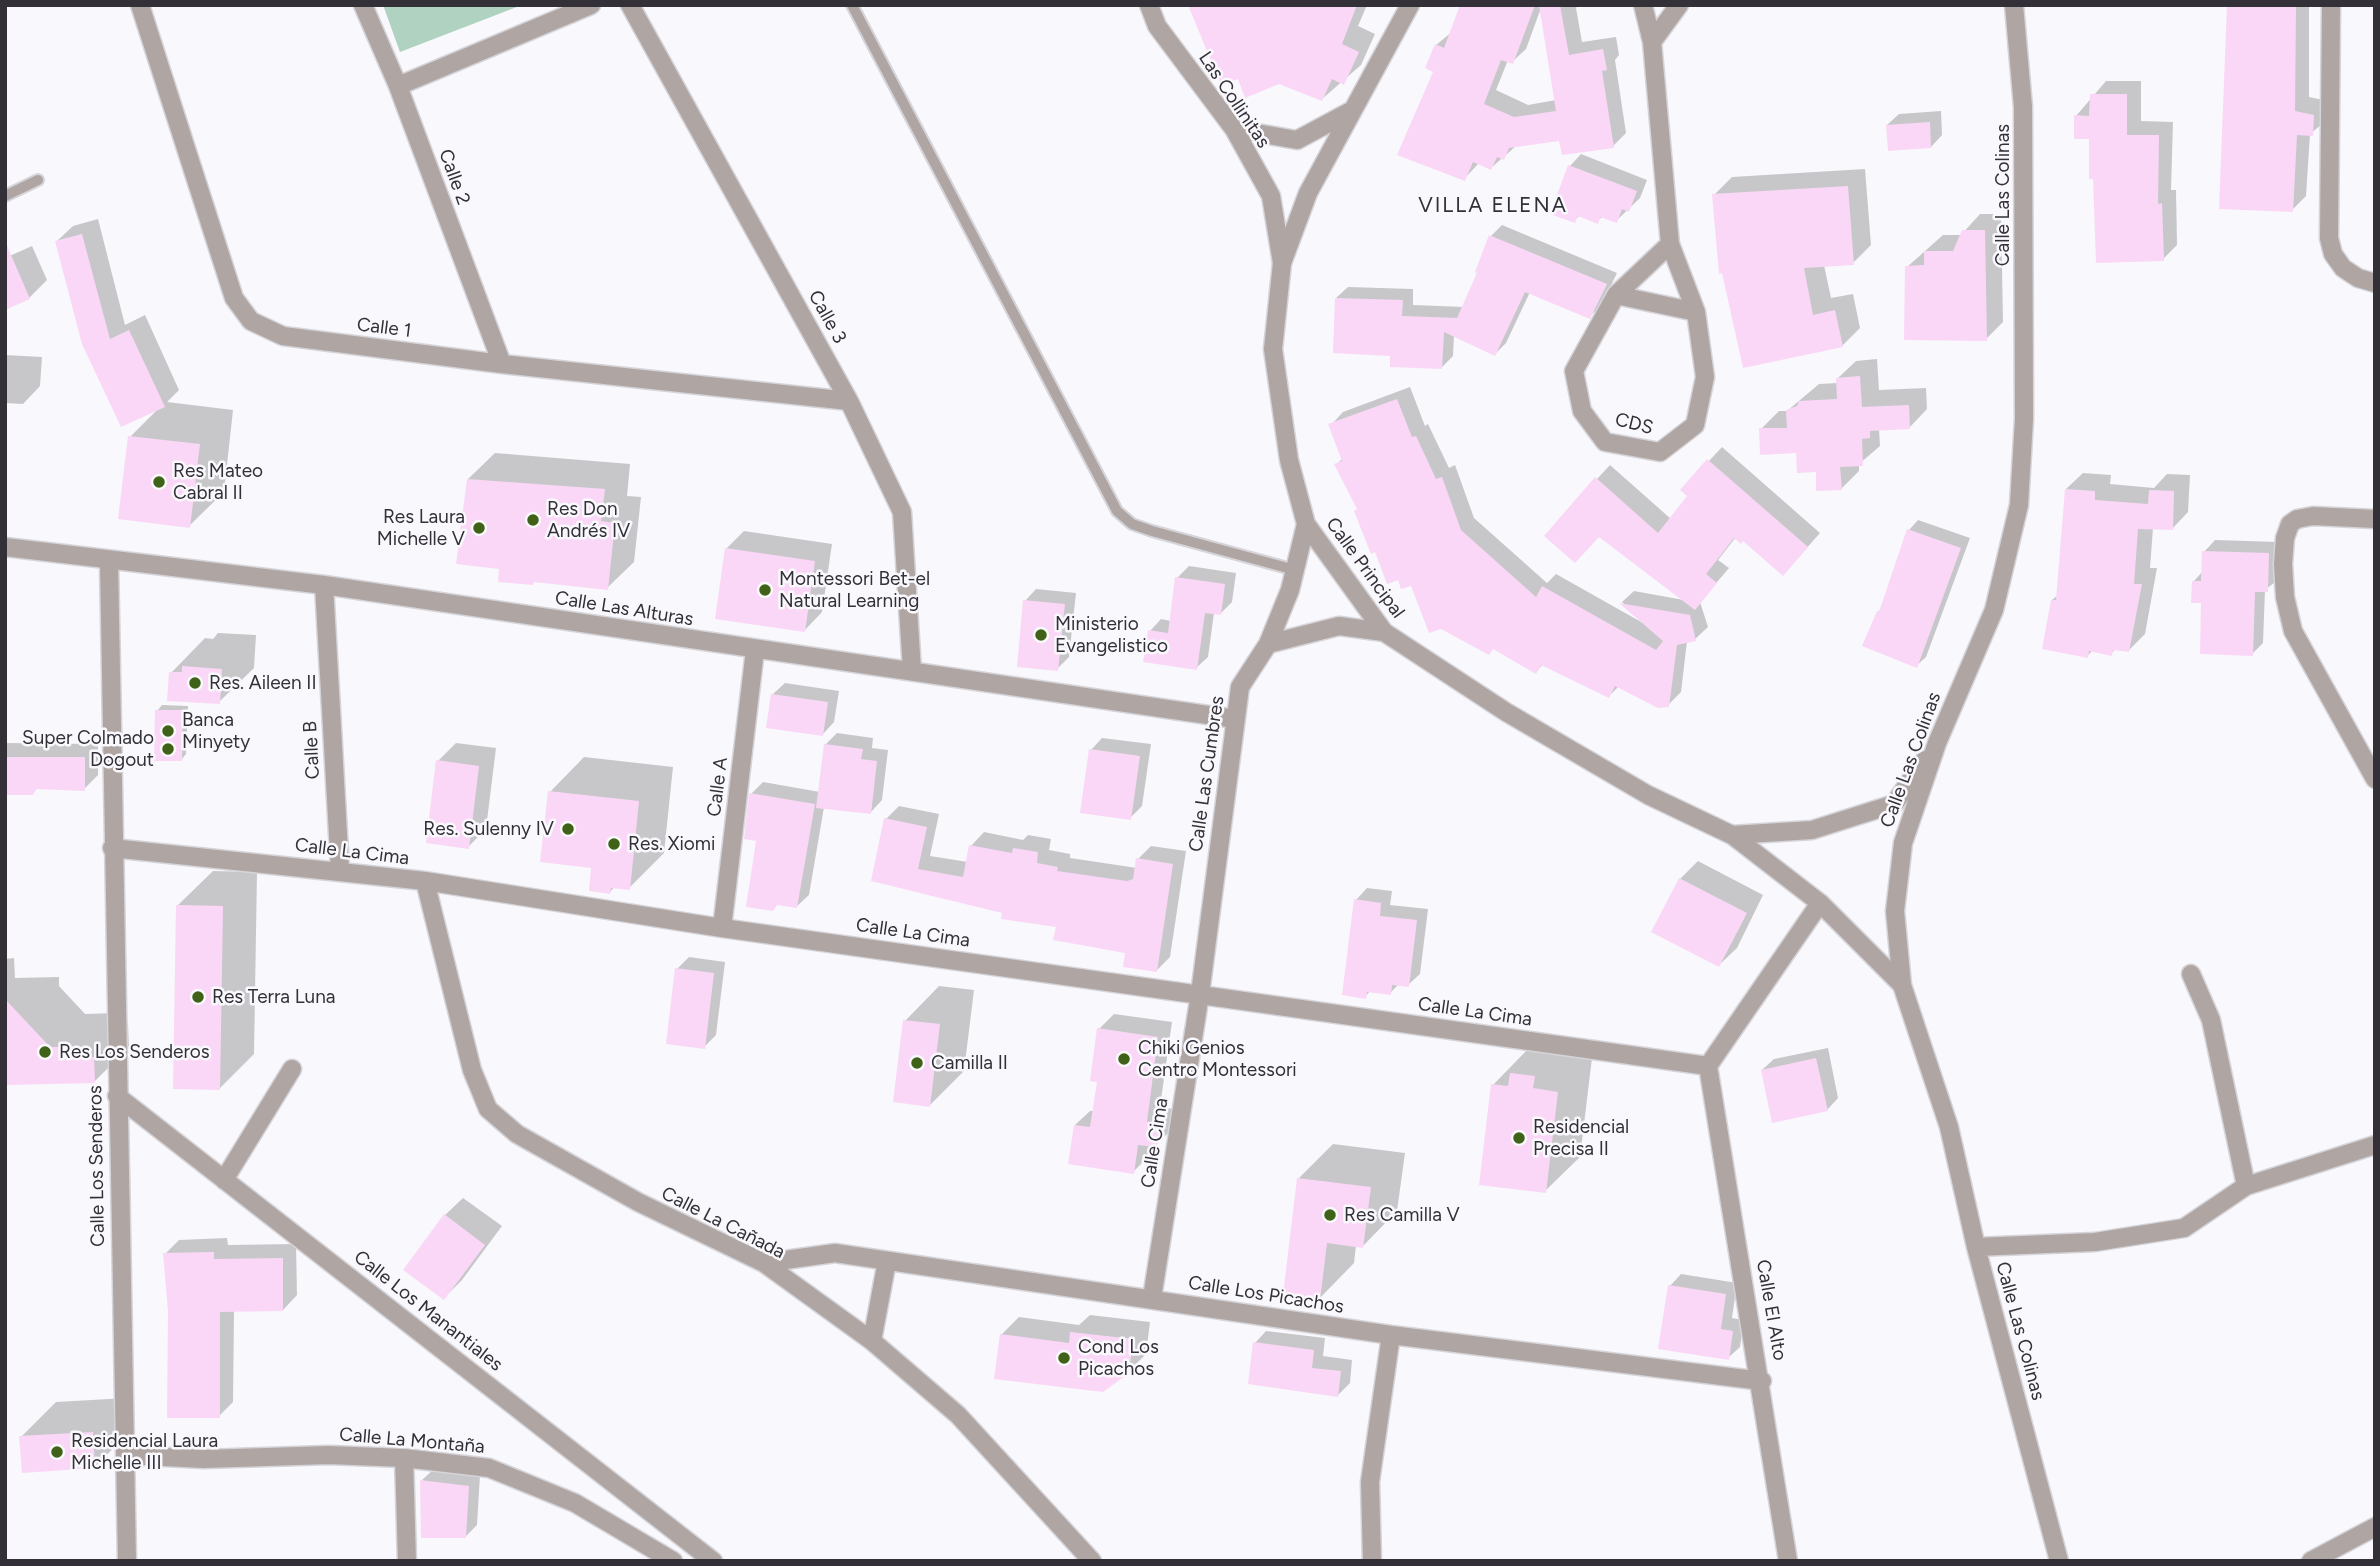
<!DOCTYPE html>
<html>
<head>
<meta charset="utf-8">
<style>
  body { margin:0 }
  #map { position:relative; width:2380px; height:1566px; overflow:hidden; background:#f9f8fc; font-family:Figtree,sans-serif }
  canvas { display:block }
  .frame { position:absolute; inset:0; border:7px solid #333038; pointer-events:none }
</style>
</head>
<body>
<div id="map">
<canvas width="2380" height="1566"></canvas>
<div class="frame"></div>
</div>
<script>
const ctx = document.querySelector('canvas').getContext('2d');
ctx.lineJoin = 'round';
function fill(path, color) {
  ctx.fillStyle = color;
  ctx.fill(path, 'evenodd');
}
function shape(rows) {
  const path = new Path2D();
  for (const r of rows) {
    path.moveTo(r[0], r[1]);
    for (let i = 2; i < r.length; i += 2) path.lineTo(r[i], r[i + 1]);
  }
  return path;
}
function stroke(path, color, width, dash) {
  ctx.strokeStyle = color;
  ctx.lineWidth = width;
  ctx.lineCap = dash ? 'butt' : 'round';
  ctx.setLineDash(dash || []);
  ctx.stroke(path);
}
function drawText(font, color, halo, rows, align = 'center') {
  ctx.font = font + ' Figtree,sans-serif';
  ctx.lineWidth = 5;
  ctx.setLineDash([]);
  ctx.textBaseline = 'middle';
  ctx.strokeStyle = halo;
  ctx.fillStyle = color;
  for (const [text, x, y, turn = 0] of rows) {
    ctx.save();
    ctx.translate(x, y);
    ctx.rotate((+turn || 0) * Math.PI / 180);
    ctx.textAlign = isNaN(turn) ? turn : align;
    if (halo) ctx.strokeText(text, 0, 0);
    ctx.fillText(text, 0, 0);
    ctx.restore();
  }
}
fill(shape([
  [383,5,522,5,400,52]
]), '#afd3c0');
fill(shape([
  [1190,5,1367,5,1358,26,1375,34,1361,65,1322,99,1279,82,1239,77],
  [1462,5,1578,5,1576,8,1582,42,1616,37,1619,55,1615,60,1626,133,1613,146,1561,139,1516,146,1491,168,1479,163,1464,179,1435,71,1436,45,1452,32],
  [1541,8,1556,100,1528,105,1496,90,1508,60,1512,62,1526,49],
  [2229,5,2309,5,2309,97,2328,101,2327,120,2310,134,2306,196,2292,210],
  [2106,81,2141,81,2141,121,2173,122,2171,190,2176,190,2177,245,2163,259,2076,116],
  [1941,111,1942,135,1931,147,1887,125,1899,114],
  [1581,154,1647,180,1640,198,1616,221,1603,216,1597,221,1580,215,1574,221,1570,166],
  [1865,169,1871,245,1853,263,1824,265,1831,298,1853,294,1860,328,1842,346,1724,271,1714,195,1732,177],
  [1980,214,2001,214,2003,322,1986,339,1907,267,1943,235,1961,235],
  [98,219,125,325,145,315,179,390,167,402,233,410,224,492,189,526,130,437,158,409,122,425,57,241,73,226],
  [1502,225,1617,273,1601,306,1589,317,1530,292,1506,343,1495,354,1454,335,1453,356,1442,367,1392,354,1336,298,1348,287,1413,289,1413,305,1464,307,1491,236],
  [32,246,47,280,29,298,5,258],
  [5,355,42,357,40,386,23,404,5,403],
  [1877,359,1879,390,1926,388,1927,409,1910,427,1879,429,1880,446,1859,464,1859,471,1841,489,1798,451,1761,429,1779,411,1787,411,1819,384,1838,383,1838,378,1856,361],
  [1410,387,1425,426,1428,424,1449,468,1455,465,1474,518,1547,583,1556,574,1643,623,1622,602,1634,591,1684,600,1597,479,1610,465,1671,519,1689,496,1682,490,1722,447,1820,533,1796,560,1736,537,1718,560,1729,568,1700,602,1708,627,1695,639,1687,641,1681,692,1668,705,1619,686,1609,696,1543,664,1536,672,1412,584,1359,508,1336,465,1343,458,1331,425,1343,412],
  [495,453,630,464,627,496,641,497,634,562,607,588,536,581,533,583,501,568,468,479],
  [2083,473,2111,475,2110,484,2154,488,2167,474,2190,475,2188,512,2172,529,2153,528,2150,568,2157,568,2145,634,2129,650,2116,648,2111,654,2093,650,2087,656,2052,600,2058,595,2066,489],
  [1918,520,1970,538,1926,657,1916,666,1878,612,1882,608,1909,530],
  [744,531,832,544,822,612,805,630,726,549],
  [2215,540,2279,542,2279,579,2265,590,2263,643,2252,654,2203,602,2194,581,2203,571,2204,552],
  [1189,566,1236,573,1232,602,1221,613,1214,613,1208,657,1196,668,1150,631,1161,619,1171,621,1177,578],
  [1036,589,1076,593,1069,657,1057,669,1025,601],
  [218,633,256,635,254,668,219,702,171,673,205,638,213,639],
  [785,683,839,691,834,722,823,734,773,694],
  [162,705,188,706,186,754,181,760,157,711],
  [837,733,873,738,872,748,888,750,882,800,871,812,824,807,809,895,797,906,778,904,773,909,751,794,763,782,820,792,825,745],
  [1102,738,1151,744,1142,806,1130,818,1091,750],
  [5,743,98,744,98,775,84,789,38,788,32,793,5,793],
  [456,743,496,748,486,829,468,847,438,761],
  [584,757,673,767,664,853,629,888,615,886,610,892,550,792],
  [899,806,939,814,930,856,968,862,971,846,984,832,1023,840,1028,835,1051,839,1049,850,1070,854,1070,858,1137,868,1138,859,1151,846,1186,851,1170,957,1157,970,1127,951,1058,926,873,880,886,819],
  [1698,861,1763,895,1737,948,1719,965,1680,879],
  [213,871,257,872,254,1054,220,1088,178,905],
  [1367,888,1392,891,1390,905,1428,909,1420,974,1408,985,1399,984,1390,993,1371,990,1365,997,1356,900],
  [689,957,725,962,716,1035,704,1047,677,969],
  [14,958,15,978,59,977,59,986,85,1014,119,1013,119,1024,128,1023,129,1047,94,1082,5,1084,5,959],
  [939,986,974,990,964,1071,930,1105,905,1021],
  [1114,1014,1172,1022,1160,1107,1173,1109,1170,1131,1156,1145,1150,1145,1148,1157,1133,1172,1075,1125,1090,1111,1094,1111,1099,1080,1099,1029],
  [1546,1040,1592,1058,1580,1157,1545,1191,1493,1085,1527,1050,1534,1051],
  [1828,1048,1838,1098,1827,1110,1762,1070,1774,1059],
  [1333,1144,1405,1153,1397,1211,1363,1246,1356,1245,1354,1263,1320,1298,1299,1178],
  [463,1198,502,1226,462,1280,444,1298,445,1215],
  [227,1238,228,1245,296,1244,297,1295,283,1310,234,1311,233,1402,219,1416,169,1310,165,1254,179,1240],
  [1681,1274,1737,1283,1732,1318,1744,1320,1740,1347,1728,1358,1670,1286],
  [1090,1315,1150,1322,1146,1354,1128,1372,1001,1335,1019,1317,1079,1325],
  [1266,1331,1325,1338,1323,1356,1352,1360,1350,1383,1338,1395,1255,1343],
  [127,1398,129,1432,95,1467,21,1437,56,1402],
  [434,1469,480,1475,477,1525,466,1536,422,1480]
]), '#0003');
fill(shape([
  [1188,5,1357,5,1342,44,1359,52,1344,85,1332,79,1322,101,1279,84,1245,98,1238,79,1221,85],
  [1460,5,1535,5,1513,64,1501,60,1484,104,1514,117,1556,111,1539,5,1560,5,1569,55,1603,49,1607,70,1602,71,1614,148,1562,155,1559,141,1509,148,1504,160,1497,157,1491,170,1473,162,1465,181,1397,155,1433,72,1425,68,1435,44,1444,48],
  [2227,5,2296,5,2295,111,2314,115,2313,136,2297,135,2293,212,2219,209],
  [2090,94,2127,94,2127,135,2159,135,2158,204,2162,203,2164,261,2096,263,2093,179,2089,179,2089,139,2074,139,2074,115,2089,116],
  [1930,122,1931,148,1888,151,1886,125],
  [1568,165,1637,191,1629,212,1622,209,1617,223,1600,217,1598,224,1578,216,1575,223,1550,214],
  [1848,186,1854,265,1804,268,1813,315,1835,310,1843,347,1743,368,1722,273,1719,274,1712,194],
  [1962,230,1985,230,1987,341,1904,340,1905,266,1924,265,1924,251,1953,251],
  [82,234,110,339,129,330,165,407,121,427,82,344,55,241],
  [1489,235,1607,284,1590,319,1525,292,1495,356,1444,332,1442,369,1390,367,1390,356,1333,353,1335,298,1403,300,1402,316,1457,318,1477,273,1475,272],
  [5,241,30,299,5,310],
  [1860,376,1862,407,1909,405,1910,429,1870,431,1870,438,1862,439,1863,466,1840,467,1842,490,1816,491,1816,472,1797,473,1796,453,1760,455,1759,428,1787,428,1786,410,1797,406,1799,401,1837,399,1836,378],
  [1397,399,1412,437,1416,436,1436,479,1442,477,1461,530,1536,597,1542,586,1656,650,1663,641,1619,603,1690,615,1696,641,1677,645,1669,707,1658,708,1615,686,1609,698,1541,665,1536,674,1493,649,1489,655,1441,629,1429,633,1411,586,1401,589,1398,580,1387,584,1375,552,1371,554,1354,511,1357,509,1334,464,1342,461,1328,424],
  [128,436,200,444,190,528,118,519],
  [1707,459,1808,547,1783,576,1743,541,1741,544,1734,538,1706,574,1717,583,1695,610,1599,537,1575,563,1544,536,1595,477,1658,533,1687,496,1680,490],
  [467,479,605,489,601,521,615,523,608,590,534,582,533,585,498,582,499,569,456,564],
  [2065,489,2095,491,2095,500,2148,504,2149,490,2174,491,2173,530,2138,529,2134,584,2142,584,2129,652,2113,650,2112,656,2089,651,2088,658,2042,649,2051,600,2056,600],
  [1907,529,1961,548,1917,668,1862,646,1877,611,1879,612],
  [725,548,815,561,805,632,715,619],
  [2202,551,2269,553,2268,592,2255,592,2253,656,2200,654,2201,603,2191,603,2192,581,2201,581],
  [1175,577,1225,584,1221,615,1205,613,1197,670,1143,662,1148,630,1168,633],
  [1023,600,1065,604,1058,671,1017,667],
  [182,666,222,669,220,704,167,701,169,672,182,672],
  [771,694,828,702,823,736,766,728],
  [155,710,183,710,182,761,154,761],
  [824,744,863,749,861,759,877,761,871,814,816,808],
  [1089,749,1140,756,1131,820,1080,813],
  [5,757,85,757,85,791,36,789,33,795,5,795],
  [436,760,479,766,469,849,426,843],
  [548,791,639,801,630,890,611,888,610,894,589,891,591,868,540,862],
  [749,793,815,804,797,908,777,905,773,911,746,907,756,841,744,839],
  [884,818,927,827,918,869,963,877,969,845,1012,853,1013,848,1038,852,1037,863,1058,867,1057,871,1127,881,1133,879,1136,858,1173,864,1157,972,1123,967,1125,953,1053,940,1056,927,1001,919,1002,913,871,881],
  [1679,878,1747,913,1719,967,1651,932],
  [1354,899,1381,903,1380,916,1417,920,1409,987,1392,985,1391,995,1367,992,1366,999,1342,995],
  [176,905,223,906,220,1090,173,1089],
  [675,968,714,973,705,1049,666,1044],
  [5,999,50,1047,85,1047,85,1057,94,1057,95,1083,5,1085],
  [903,1020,940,1024,930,1107,893,1102],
  [1097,1028,1158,1037,1147,1122,1160,1123,1156,1147,1138,1145,1134,1174,1068,1164,1074,1125,1090,1127,1097,1082,1090,1081],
  [1816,1058,1828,1111,1772,1123,1761,1070],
  [1510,1073,1535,1076,1533,1088,1558,1092,1546,1193,1479,1185,1491,1084,1508,1086],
  [1297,1178,1371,1187,1363,1248,1327,1243,1320,1300,1283,1295],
  [444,1214,485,1245,444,1300,403,1270],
  [214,1252,214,1259,283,1258,283,1311,220,1312,220,1418,167,1418,168,1311,163,1253],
  [1668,1285,1726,1294,1721,1329,1733,1331,1729,1360,1658,1349],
  [1070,1332,1133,1339,1129,1373,1103,1392,994,1379,1000,1334,1069,1343],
  [1253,1342,1314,1350,1312,1368,1341,1371,1338,1397,1248,1384],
  [93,1432,95,1468,22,1473,19,1436],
  [420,1480,469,1486,466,1538,421,1538]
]), '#fad7f6');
const service = shape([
  [852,5,1117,511,1132,524,1152,531,1295,570],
  [5,196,38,180]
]);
const minor = shape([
  [140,5,234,298,251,321,283,336,502,364,849,401],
  [363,5,398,86,502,364],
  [630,5,849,401,902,512,912,671],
  [1149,5,1157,26,1234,129,1271,196,1282,263],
  [1410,5,1308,193,1282,263,1273,349,1289,460,1306,524,1384,632,1506,712,1648,795,1732,835,1812,830,1894,804,1925,760],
  [1643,5,1652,42,1670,244,1696,312,1705,377,1695,425,1660,452,1605,442,1582,411,1574,371,1616,295,1670,244],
  [2014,5,2023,107,2024,419,2019,505,1994,610,1937,743,1903,843,1895,911,1902,985,1949,1127,1976,1247,2059,1561],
  [2331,5,2329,238,2333,254,2343,268,2358,278,2375,283],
  [1652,42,1679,5],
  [398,86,591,5],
  [1234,129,1297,140,1351,111],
  [1616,295,1696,312],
  [2375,519,2313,516,2297,519,2290,524,2285,538,2283,564,2285,597,2293,631,2375,779],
  [5,547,324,585,1235,719],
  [109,561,127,1561],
  [324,585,340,870],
  [1268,644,1290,590,1306,524],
  [1732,835,1820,903,1902,985],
  [112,848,425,881,722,928,1708,1066],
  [425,881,472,1070,488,1109,517,1134,638,1202,764,1263,872,1341,958,1415,1092,1561],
  [722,928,755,650],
  [2191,974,2211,1020,2246,1186],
  [1708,1066,1788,1561],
  [1708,1066,1820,903],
  [117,1096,713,1561],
  [224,1180,292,1069],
  [1976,1247,2095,1242,2184,1228,2246,1186,2375,1145],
  [764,1263,835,1253,1391,1335,1762,1381],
  [1152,1298,1200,994,1240,687,1268,644,1339,626,1384,632],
  [872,1341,887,1261],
  [125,1455,204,1459,329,1455,404,1458,489,1468,575,1503,673,1561],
  [404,1458,407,1561],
  [1372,1561,1370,1482,1391,1335],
  [2311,1561,2375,1527]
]);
stroke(service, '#d5d4d9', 14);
stroke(minor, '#d5d4d9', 21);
stroke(service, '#afa5a3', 10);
stroke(minor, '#afa5a3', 18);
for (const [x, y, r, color] of [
  [159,482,7,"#3f6218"],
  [533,520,7,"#3f6218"],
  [479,528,7,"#3f6218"],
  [765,590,7,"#3f6218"],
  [1041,635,7,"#3f6218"],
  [195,683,7,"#3f6218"],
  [168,731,7,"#3f6218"],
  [168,749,7,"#3f6218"],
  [568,829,7,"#3f6218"],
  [614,844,7,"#3f6218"],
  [198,997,7,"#3f6218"],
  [45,1052,7,"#3f6218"],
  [1124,1059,7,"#3f6218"],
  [917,1063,7,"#3f6218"],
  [1519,1138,7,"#3f6218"],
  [1330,1215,7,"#3f6218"],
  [1064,1358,7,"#3f6218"],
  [57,1452,7,"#3f6218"]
]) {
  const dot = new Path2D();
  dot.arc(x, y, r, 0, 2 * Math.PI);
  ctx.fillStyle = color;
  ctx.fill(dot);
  stroke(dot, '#f9f8fc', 2.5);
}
drawText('19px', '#333038', '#f9f8fc', [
  ["Las Collinitas",1234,100,56],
  ["Calle 2",454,177,70],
  ["Calle Las Colinas",2003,195,-90],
  ["Calle 3",827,317,61],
  ["Calle 1",384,328,7],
  ["CDS",1634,424,14],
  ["Calle Principal",1365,568,54],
  ["Calle Las Alturas",624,609,9],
  ["Calle B",312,750,-93],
  ["Calle Las Colinas",1911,760,-70],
  ["Calle Las Cumbres",1207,774,-82],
  ["Calle A",718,787,-83],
  ["Calle La Cima",352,852,7],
  ["Calle La Cima",913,933,8],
  ["Calle La Cima",1475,1012,8],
  ["Calle Cima",1155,1143,-81],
  ["Calle Los Senderos",97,1166,-91],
  ["Calle La Cañada",723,1223,27],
  ["Calle Los Picachos",1266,1295,9],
  ["Calle El Alto",1771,1310,80],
  ["Calle Los Manantiales",428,1311,38],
  ["Calle Las Colinas",2020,1331,75],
  ["Calle La Montaña",412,1441,5]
]);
drawText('19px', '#333038', '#f9f8fc', [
  ["Res Mateo",173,471],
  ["Cabral II",173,493],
  ["Res Don",547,509],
  ["Andrés IV",547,531],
  ["Res Laura",465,517,"right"],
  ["Michelle V",465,539,"right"],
  ["Montessori Bet-el",779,579],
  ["Natural Learning",779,601],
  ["Ministerio",1055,624],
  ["Evangelistico",1055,646],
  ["Res. Aileen II",209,683],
  ["Banca",182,720],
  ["Minyety",182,742],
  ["Super Colmado",154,738,"right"],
  ["Dogout",154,760,"right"],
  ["Res. Sulenny IV",554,829,"right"],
  ["Res. Xiomi",628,844],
  ["Res Terra Luna",212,997],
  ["Chiki Genios",1138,1048],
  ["Centro Montessori",1138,1070],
  ["Res Los Senderos",59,1052],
  ["Camilla II",931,1063],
  ["Residencial",1533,1127],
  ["Precisa II",1533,1149],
  ["Res Camilla V",1344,1215],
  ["Cond Los",1078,1347],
  ["Picachos",1078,1369],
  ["Residencial Laura",71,1441],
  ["Michelle III",71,1463]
], 'left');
ctx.letterSpacing = '2px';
drawText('21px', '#333038', '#f9f8fc', [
  ["VILLA ELENA",1493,206]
]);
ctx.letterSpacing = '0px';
</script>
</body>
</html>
